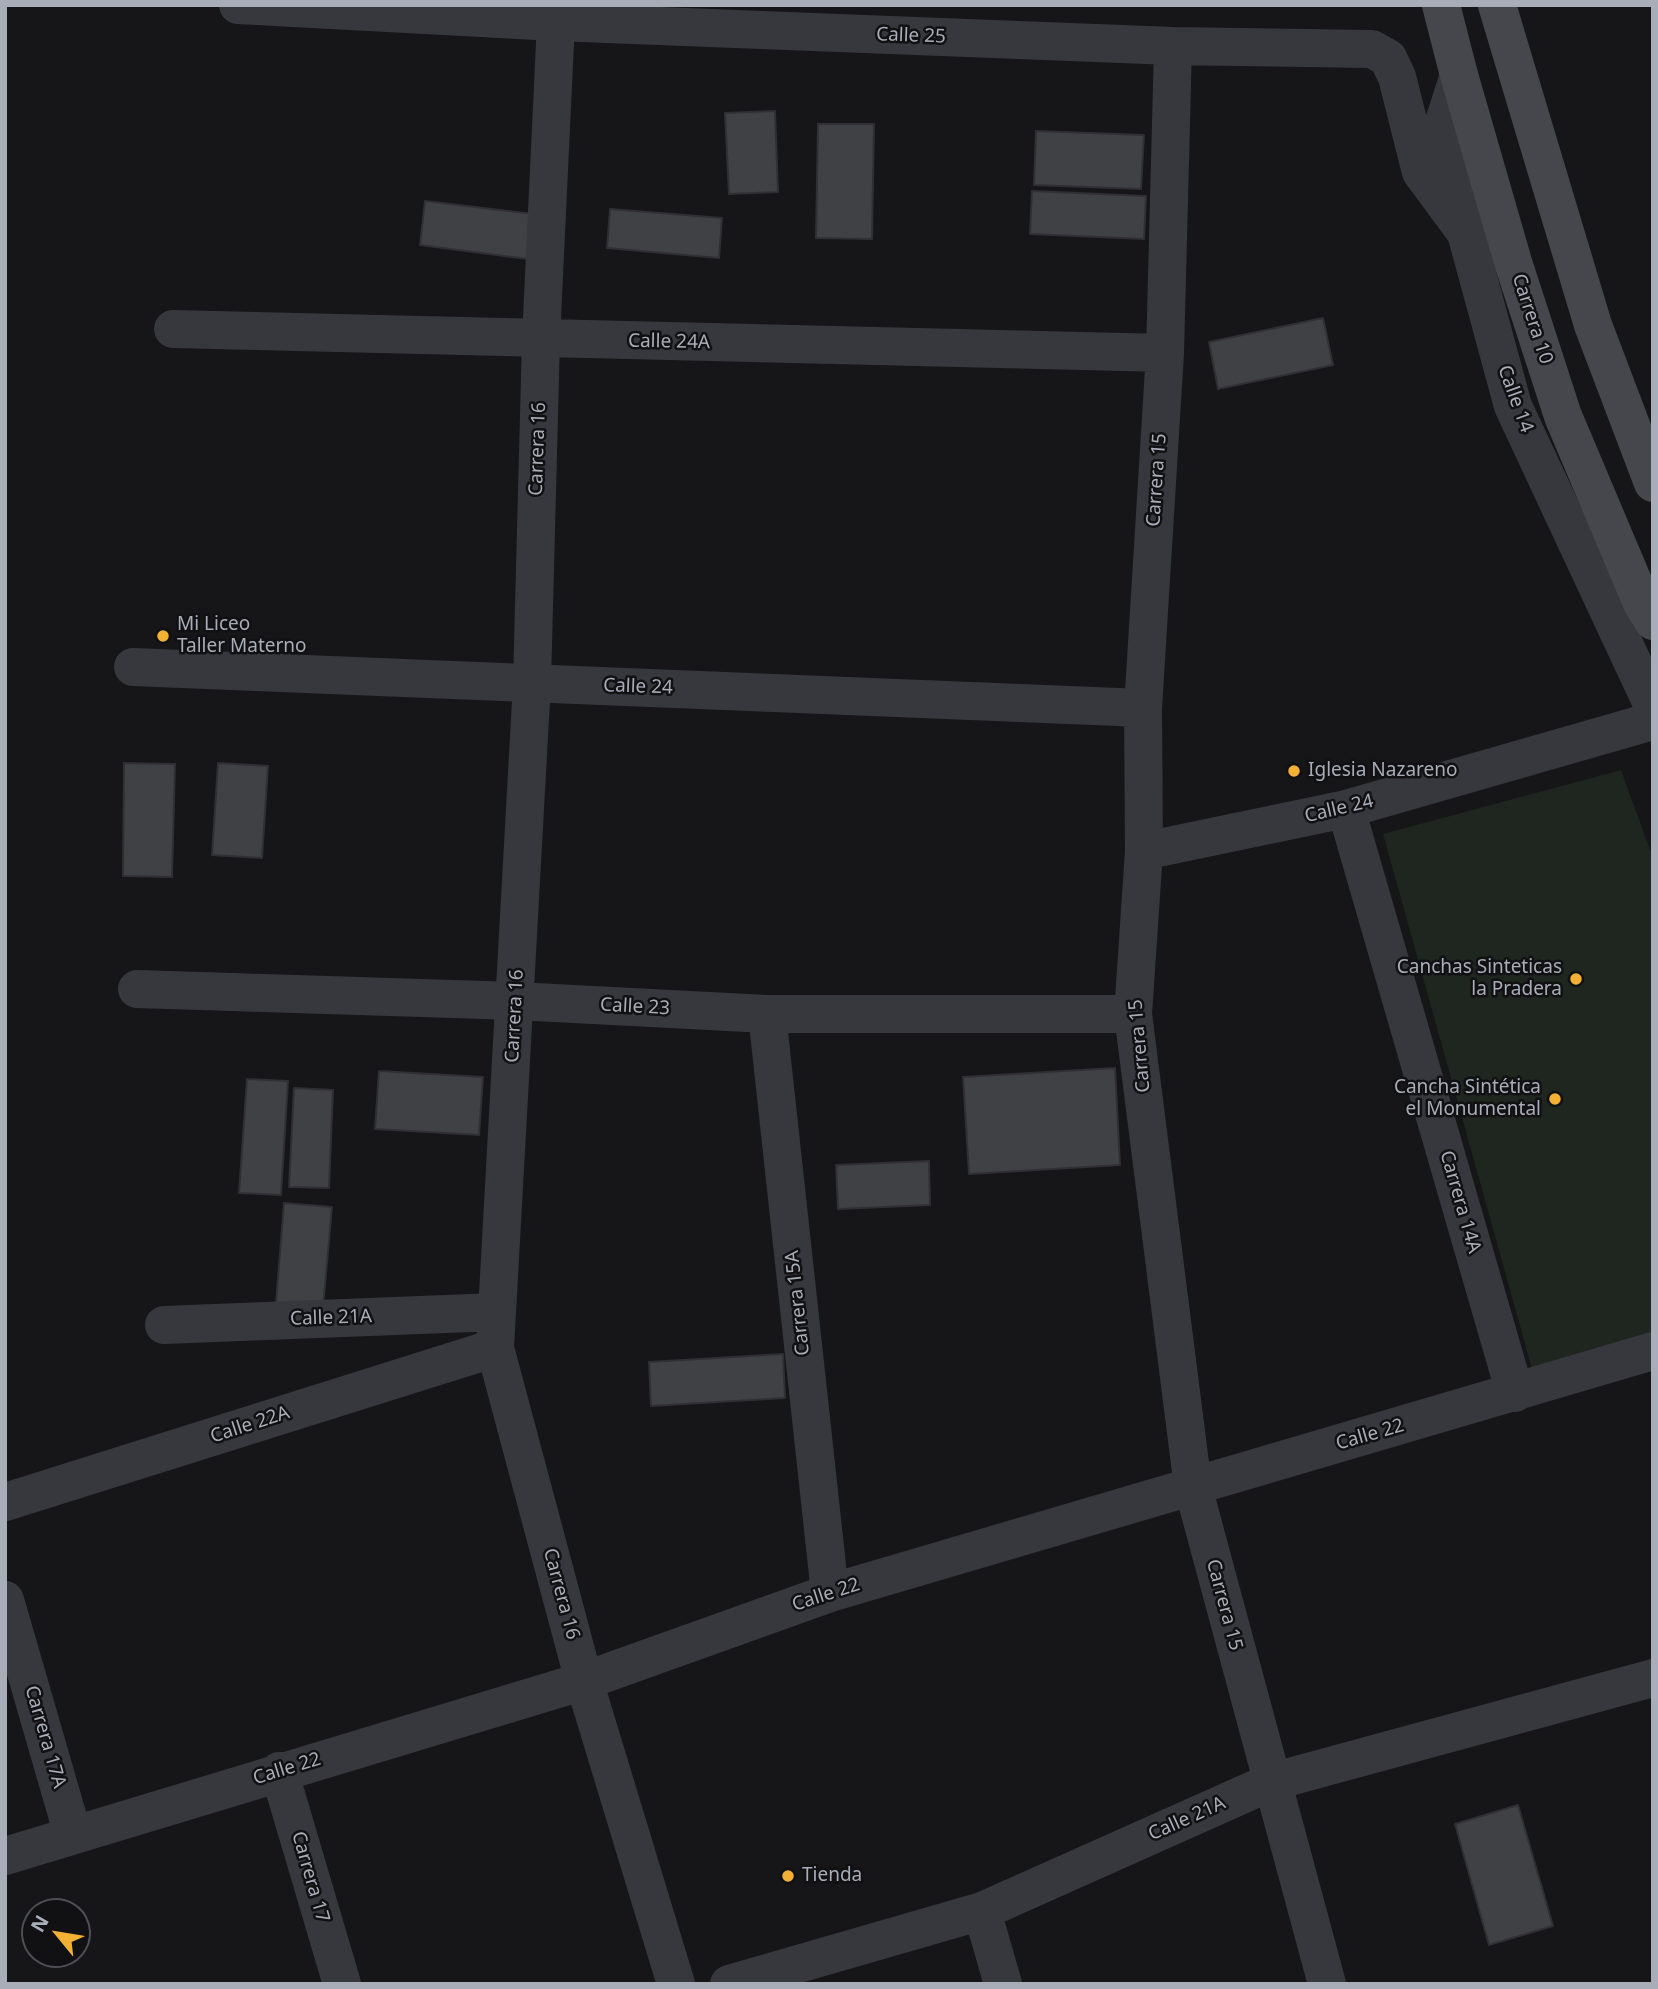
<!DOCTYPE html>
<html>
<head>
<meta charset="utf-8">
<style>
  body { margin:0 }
  #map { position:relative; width:1658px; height:1989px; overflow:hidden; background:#161618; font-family:"Noto Sans",sans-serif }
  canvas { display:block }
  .frame { position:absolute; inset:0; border:7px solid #a8adb8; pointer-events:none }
  .north { position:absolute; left:21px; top:1898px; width:70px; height:70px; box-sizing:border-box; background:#111113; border:2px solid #4d4f55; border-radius:50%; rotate:300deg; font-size:19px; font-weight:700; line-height:28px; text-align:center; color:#a8adb8 }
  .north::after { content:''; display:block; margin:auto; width:24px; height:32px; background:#f2b134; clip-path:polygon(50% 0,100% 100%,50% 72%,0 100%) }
</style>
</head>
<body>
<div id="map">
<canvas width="1658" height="1989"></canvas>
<div class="frame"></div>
<div class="north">N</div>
</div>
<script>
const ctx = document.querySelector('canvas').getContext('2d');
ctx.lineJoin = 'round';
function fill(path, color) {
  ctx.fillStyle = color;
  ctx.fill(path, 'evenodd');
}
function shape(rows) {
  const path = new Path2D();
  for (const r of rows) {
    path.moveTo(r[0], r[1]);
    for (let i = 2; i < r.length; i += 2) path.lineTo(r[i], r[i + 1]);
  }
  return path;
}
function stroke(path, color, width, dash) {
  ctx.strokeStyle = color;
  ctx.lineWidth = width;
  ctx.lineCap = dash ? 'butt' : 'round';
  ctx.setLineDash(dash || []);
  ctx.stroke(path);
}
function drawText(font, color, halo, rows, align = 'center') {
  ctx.font = font + ' "Noto Sans",sans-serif';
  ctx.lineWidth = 5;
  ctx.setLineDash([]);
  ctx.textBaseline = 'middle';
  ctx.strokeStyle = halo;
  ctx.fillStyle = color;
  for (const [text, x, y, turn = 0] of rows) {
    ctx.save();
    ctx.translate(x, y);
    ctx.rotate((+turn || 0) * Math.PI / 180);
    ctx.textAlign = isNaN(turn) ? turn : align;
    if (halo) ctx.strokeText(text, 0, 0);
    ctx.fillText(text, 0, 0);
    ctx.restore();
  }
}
fill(shape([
  [1621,770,1653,858,1653,1340,1534,1376,1383,834]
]), '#1e261f');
const building = shape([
  [775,111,778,192,729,194,725,113,775,111],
  [818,124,874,124,872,239,816,238,818,124],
  [1036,131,1144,135,1141,189,1034,185,1036,131],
  [1032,191,1146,196,1144,239,1030,234,1032,191],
  [425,201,533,214,527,259,420,245,425,201],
  [610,209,722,218,719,258,607,248,610,209],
  [1323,318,1333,365,1218,389,1209,342,1323,318],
  [124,763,175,764,172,877,123,876,124,763],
  [218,763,268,766,262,858,212,855,218,763],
  [1115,1068,1120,1165,969,1174,963,1077,1115,1068],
  [379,1071,483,1077,479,1135,375,1129,379,1071],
  [247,1079,288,1081,281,1195,239,1193,247,1079],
  [294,1088,333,1090,329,1188,289,1187,294,1088],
  [929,1161,930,1205,838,1209,836,1165,929,1161],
  [284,1203,332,1207,323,1307,276,1303,284,1203],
  [783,1354,785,1398,651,1406,649,1362,783,1354],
  [1518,1805,1553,1926,1489,1945,1455,1824,1518,1805]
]);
fill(building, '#404145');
stroke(building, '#303034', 2);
stroke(shape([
  [238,5,556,22,1173,46,1372,49,1388,58,1397,77,1421,172,1466,233],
  [556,22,541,339,532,683,495,1348,584,1681,676,1984],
  [1173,46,1165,353,1143,708,1144,851,1133,1014,1193,1487,1327,1984],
  [1459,75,1443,125,1466,233,1513,406,1653,706],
  [173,329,1165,353],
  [133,667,1143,708],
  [1346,809,1515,1393],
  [1144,851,1346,809,1653,721],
  [137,989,516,1001,767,1014,1133,1014],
  [767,1014,830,1593],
  [164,1325,497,1312],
  [5,1502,495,1348],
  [5,1600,73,1835],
  [279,1771,342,1984],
  [5,1856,584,1681,830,1593,1653,1351],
  [982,1911,1003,1984],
  [729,1984,982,1911,1271,1782,1653,1678]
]), '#37383d', 38);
stroke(shape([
  [1441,5,1459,75,1513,262,1563,416,1642,603,1653,621],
  [1497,5,1593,325,1653,483]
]), '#45474d', 38);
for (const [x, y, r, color] of [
  [163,636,7,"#f2b134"],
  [1294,771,7,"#f2b134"],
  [1576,979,7,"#f2b134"],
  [1555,1099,7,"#f2b134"],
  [788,1876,7,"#f2b134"]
]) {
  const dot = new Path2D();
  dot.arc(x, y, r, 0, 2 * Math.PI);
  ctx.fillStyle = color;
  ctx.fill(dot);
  stroke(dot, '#111113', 2.5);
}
drawText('19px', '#a8adb8', '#111113', [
  ["Calle 25",911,36,2],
  ["Carrera 10",1532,319,72],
  ["Calle 24A",669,342,1],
  ["Calle 14",1515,399,70],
  ["Carrera 16",538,449,-88],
  ["Carrera 15",1157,480,-86],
  ["Calle 24",638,687,2],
  ["Calle 24",1339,809,-13],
  ["Calle 23",635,1007,3],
  ["Carrera 16",515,1016,-87],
  ["Carrera 15",1140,1046,-95],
  ["Carrera 14A",1460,1202,74],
  ["Carrera 15A",798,1303,-96],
  ["Calle 21A",331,1318,-2],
  ["Calle 22A",250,1425,-18],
  ["Calle 22",1370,1435,-16],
  ["Carrera 16",561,1594,75],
  ["Calle 22",826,1595,-18],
  ["Carrera 15",1224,1605,75],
  ["Carrera 17A",45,1737,74],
  ["Calle 22",287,1769,-17],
  ["Calle 21A",1187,1819,-24],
  ["Carrera 17",310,1877,74]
]);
drawText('19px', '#a8adb8', '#111113', [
  ["Mi Liceo",177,625],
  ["Taller Materno",177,647],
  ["Iglesia Nazareno",1308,771],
  ["Canchas Sinteticas",1562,968,"right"],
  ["la Pradera",1562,990,"right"],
  ["Cancha Sintética",1541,1088,"right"],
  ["el Monumental",1541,1110,"right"],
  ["Tienda",802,1876]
], 'left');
</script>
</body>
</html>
